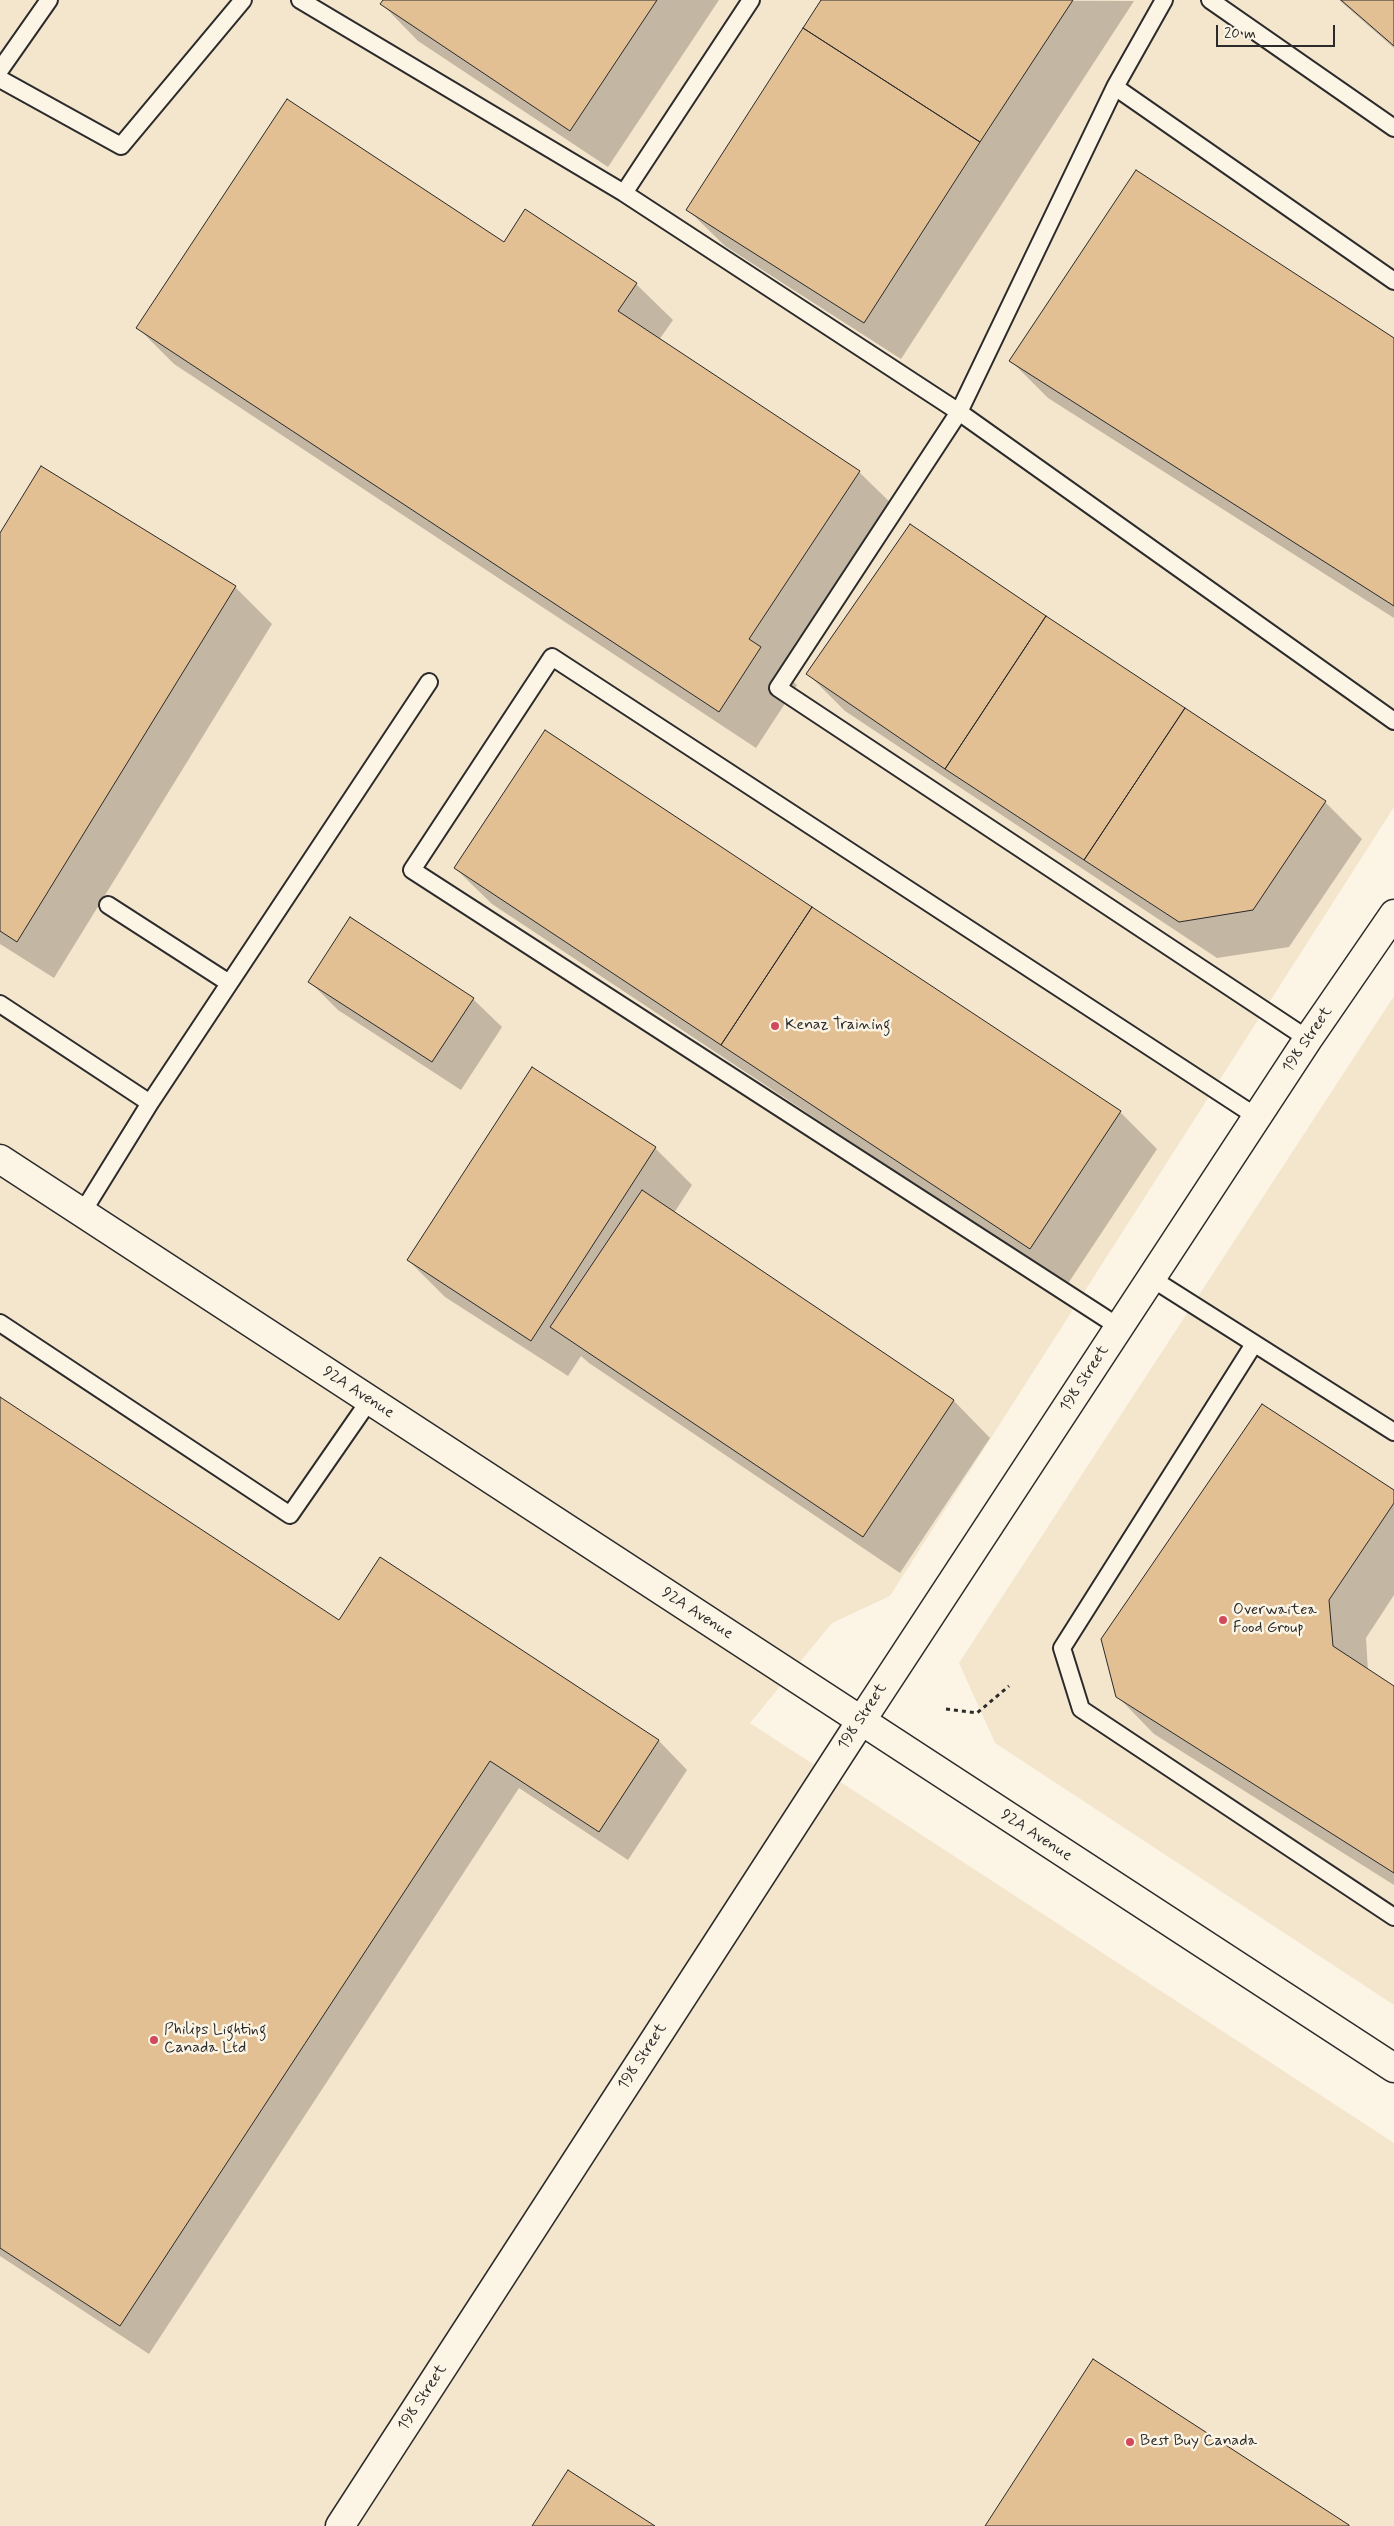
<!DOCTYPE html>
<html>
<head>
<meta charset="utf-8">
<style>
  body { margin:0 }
  #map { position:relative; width:1394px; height:2526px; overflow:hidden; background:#fcf5e5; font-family:Mynerve,sans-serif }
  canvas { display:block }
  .scale { position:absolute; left:1216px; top:25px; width:119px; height:22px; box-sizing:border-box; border:2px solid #2b2b2b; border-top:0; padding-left:6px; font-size:15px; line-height:18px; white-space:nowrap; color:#2b2b2b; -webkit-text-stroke:4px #fcf5e5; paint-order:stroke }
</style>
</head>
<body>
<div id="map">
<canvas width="1394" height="2526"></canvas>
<div class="scale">20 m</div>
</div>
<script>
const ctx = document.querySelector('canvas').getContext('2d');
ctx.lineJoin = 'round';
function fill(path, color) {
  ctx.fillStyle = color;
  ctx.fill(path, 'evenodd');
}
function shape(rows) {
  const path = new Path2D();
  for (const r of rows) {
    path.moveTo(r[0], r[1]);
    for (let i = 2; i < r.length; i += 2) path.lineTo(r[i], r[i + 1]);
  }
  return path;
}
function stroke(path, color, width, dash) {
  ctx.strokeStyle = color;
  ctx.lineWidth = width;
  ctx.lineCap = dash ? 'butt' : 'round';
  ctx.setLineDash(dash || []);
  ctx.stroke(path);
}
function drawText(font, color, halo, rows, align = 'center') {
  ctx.font = font + ' Mynerve,sans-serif';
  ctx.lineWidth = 5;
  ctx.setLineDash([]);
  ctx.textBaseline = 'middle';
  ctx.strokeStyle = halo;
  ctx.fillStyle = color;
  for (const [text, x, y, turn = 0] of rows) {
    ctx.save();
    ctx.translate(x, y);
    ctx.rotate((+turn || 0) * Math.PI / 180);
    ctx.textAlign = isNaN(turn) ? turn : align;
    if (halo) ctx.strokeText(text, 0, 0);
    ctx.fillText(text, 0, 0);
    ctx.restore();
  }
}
fill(shape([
  [0,0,1394,0,1394,807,890,1596,832,1623,750,1723,1394,2143,1394,2526,0,2526],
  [1394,996,1394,2005,995,1743,959,1663]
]), '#f4e5cd');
fill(shape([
  [384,0,719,0,608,167,418,41,382,4],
  [824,0,1134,1,901,359,725,246,688,210],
  [1339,0,1394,0,1394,48],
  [504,243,636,284,673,320,659,340,859,472,896,508,786,675,797,685,756,748,174,364,138,328],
  [1394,339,1394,618,1048,398,1011,361],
  [0,535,235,587,272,624,54,978,0,944],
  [808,674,1325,802,1362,839,1289,947,1217,958,845,711],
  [455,868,1120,1112,1157,1149,1067,1285,492,904],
  [310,982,473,999,502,1027,461,1090,338,1010],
  [533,1069,655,1148,692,1185,674,1213,954,1401,990,1438,900,1573,589,1363,581,1356,568,1376,445,1297,408,1260],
  [0,1399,339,1621,380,1559,659,1741,687,1770,628,1860,519,1788,149,2354,0,2256],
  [1394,1492,1394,1595,1366,1638,1368,1671,1394,1688,1394,1885,1154,1734,1117,1696]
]), '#0003');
const building = shape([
  [383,0,657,0,570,131,380,4,383,0],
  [821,0,1073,0,980,142,803,28,821,0],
  [1341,0,1394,0,1394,46,1341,0],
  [803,28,980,142,864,323,686,210,803,28],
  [287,99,504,242,525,209,637,283,618,311,860,471,749,639,761,647,719,712,136,328,287,99],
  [1136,170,1394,338,1394,606,1009,361,1136,170],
  [41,466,236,586,17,942,0,931,0,533,41,466],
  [910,524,1046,616,945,769,806,674,910,524],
  [1046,616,1185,708,1084,860,945,769,1046,616],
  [1185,708,1326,801,1253,910,1179,922,1084,860,1185,708],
  [545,730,812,907,721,1045,454,868,545,730],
  [812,907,1121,1111,1030,1249,721,1045,812,907],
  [350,917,474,998,432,1062,308,982,350,917],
  [532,1067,656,1147,531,1341,407,1260,532,1067],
  [642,1190,954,1400,863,1537,550,1327,642,1190],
  [0,1397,339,1620,380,1557,659,1740,599,1832,490,1761,120,2326,0,2248,0,1397],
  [1262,1404,1394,1490,1394,1503,1329,1600,1333,1646,1394,1686,1394,1873,1116,1697,1101,1639,1262,1404],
  [1093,2359,1349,2525,1349,2526,985,2526,1093,2359],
  [568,2470,655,2526,532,2526,568,2470]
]);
fill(building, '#e2c094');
stroke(building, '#2b2b2b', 1);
const service = shape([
  [300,0,624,193,959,412,1394,721],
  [1164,0,1115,87,959,412,778,688,1308,1039],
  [1210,0,1394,128],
  [0,70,49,0],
  [0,79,121,146,243,0],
  [1115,87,1394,281],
  [624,193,751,0],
  [108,905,229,983],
  [0,1004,150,1103],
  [82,1213,150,1103,429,682],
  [1151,1278,1394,1432],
  [0,1323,290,1515,369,1401],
  [1119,1327,412,870,552,657,1257,1117],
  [1254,1344,1062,1648,1081,1709,1394,1917]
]);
const minor = shape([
  [340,2526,861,1721]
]);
const tertiary = shape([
  [0,1159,1394,2068],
  [861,1721,1308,1039,1394,914]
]);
stroke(service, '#2b2b2b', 20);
stroke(minor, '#2b2b2b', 31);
stroke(tertiary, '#2b2b2b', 31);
stroke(shape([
  [946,1709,977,1713,1009,1686]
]), '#2b2b2b', 3, [4, 4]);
stroke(service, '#fcf5e5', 16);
stroke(minor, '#fcf5e5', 28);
stroke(tertiary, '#fcf5e5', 28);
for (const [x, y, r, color] of [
  [775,1026,5,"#d1495b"],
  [1223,1620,5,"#d1495b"],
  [154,2040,5,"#d1495b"],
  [1130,2442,5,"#d1495b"]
]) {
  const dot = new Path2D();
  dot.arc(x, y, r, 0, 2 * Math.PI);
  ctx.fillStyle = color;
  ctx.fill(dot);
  stroke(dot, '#fcf5e5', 2);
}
drawText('16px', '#2b2b2b', '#fcf5e5', [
  ["Kenaz Training",785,1026],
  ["Overwaitea",1233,1611],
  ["Food Group",1233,1629],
  ["Philips Lighting",164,2031],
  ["Canada Ltd",164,2049],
  ["Best Buy Canada",1140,2442]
], 'left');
drawText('16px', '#2b2b2b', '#fcf5e5', [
  ["198 Street",1308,1040,-56],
  ["198 Street",1085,1379,-57],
  ["92A Avenue",358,1393,33],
  ["92A Avenue",697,1614,33],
  ["198 Street",863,1717,-57],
  ["92A Avenue",1036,1836,33],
  ["198 Street",643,2057,-57],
  ["198 Street",423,2398,-57]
]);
</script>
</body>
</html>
